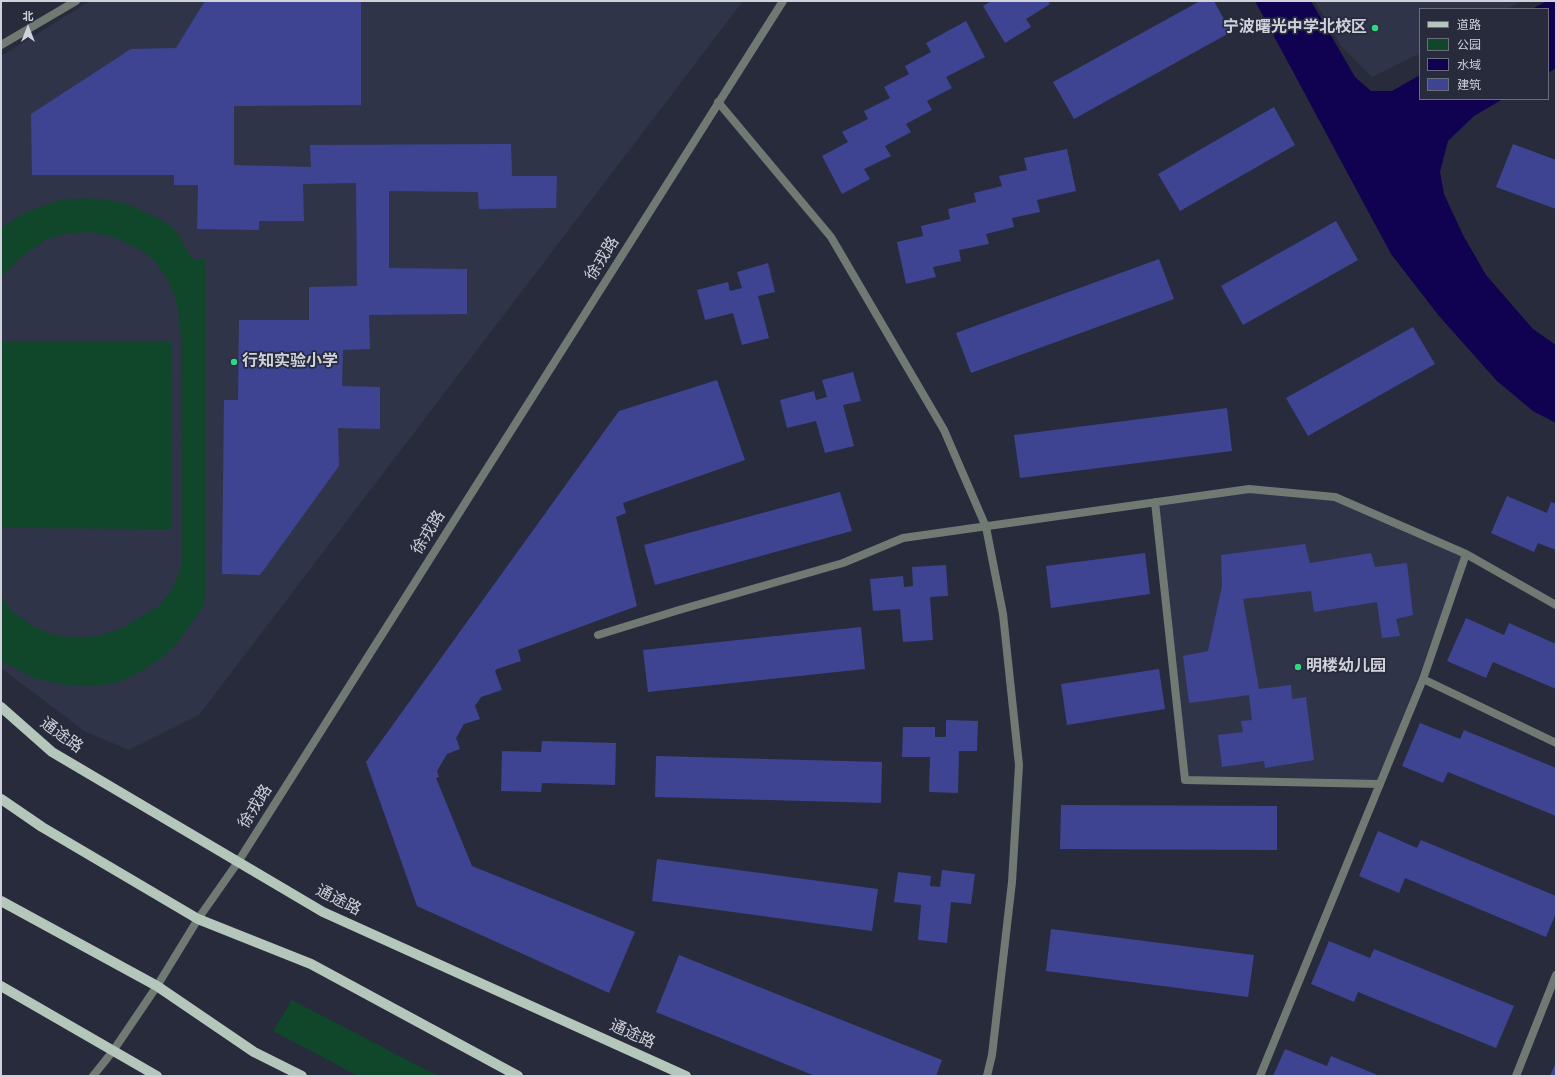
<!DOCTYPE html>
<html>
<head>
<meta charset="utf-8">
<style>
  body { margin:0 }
  #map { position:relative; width:1557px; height:1077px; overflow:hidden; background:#282b3b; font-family:Jost,"Noto Sans SC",sans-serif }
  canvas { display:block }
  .frame { position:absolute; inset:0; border:2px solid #cfd1db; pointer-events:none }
  .legend { position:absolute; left:1419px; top:8px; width:130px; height:92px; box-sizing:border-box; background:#282b3b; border:1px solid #6b6d7b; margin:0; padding:5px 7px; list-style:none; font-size:12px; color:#cfd1db }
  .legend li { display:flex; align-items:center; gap:8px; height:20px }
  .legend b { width:20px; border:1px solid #6b6d7b }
  .north { position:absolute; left:8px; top:8px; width:40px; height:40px; -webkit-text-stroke:3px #282b3b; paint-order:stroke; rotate:0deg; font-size:11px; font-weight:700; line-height:16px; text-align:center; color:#cfd1db }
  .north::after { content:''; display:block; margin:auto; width:14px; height:18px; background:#cfd1db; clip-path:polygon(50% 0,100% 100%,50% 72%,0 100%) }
</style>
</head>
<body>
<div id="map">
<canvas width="1557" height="1077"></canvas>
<div class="frame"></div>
<ul class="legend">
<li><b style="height:5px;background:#b5c6ba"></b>道路</li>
<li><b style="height:11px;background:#104629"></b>公园</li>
<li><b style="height:11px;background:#100250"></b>水域</li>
<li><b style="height:11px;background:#3e4492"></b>建筑</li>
</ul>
<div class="north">北</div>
</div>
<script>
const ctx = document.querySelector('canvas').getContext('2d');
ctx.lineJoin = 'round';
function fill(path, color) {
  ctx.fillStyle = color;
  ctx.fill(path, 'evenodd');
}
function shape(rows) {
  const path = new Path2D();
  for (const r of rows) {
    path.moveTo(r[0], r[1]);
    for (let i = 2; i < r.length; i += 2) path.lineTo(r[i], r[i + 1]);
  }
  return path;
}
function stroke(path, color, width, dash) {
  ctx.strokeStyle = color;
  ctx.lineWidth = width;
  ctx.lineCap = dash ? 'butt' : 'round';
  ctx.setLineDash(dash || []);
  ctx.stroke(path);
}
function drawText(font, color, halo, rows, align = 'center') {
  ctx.font = font + ' Jost,"Noto Sans SC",sans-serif';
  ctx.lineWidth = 3.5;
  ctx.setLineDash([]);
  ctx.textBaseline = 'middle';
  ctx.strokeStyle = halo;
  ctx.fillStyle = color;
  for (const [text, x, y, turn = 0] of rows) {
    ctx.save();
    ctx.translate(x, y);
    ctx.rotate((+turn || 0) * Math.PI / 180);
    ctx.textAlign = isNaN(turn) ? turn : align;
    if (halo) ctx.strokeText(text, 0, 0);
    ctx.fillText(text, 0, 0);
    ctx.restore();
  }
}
fill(shape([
  [90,1,743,1,199,715,129,750,84,731,1,668,1,56],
  [1315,1,1523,1,1507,9,1420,9,1420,53,1372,77,1341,46],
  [1249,492,1334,499,1464,556,1378,783,1186,778,1156,503]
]), '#303449');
fill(shape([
  [85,198,109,200,130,205,167,223,176,231,193,260,205,260,205,595,203,606,191,624,178,642,160,659,141,671,122,681,103,685,85,686,66,685,34,678,1,661,1,596,13,612,33,626,56,636,82,637,100,636,124,627,159,606,172,590,182,565,181,337,179,316,175,296,166,277,155,261,141,250,114,237,89,232,63,234,45,240,23,256,6,272,1,280,1,229,5,225,28,211,60,200],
  [1,341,172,342,171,529,1,528],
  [292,1000,438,1076,358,1076,273,1031]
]), '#104629');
fill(shape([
  [1255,1,1311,1,1355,77,1371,91,1392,91,1420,75,1420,99,1503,99,1474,116,1448,141,1440,172,1444,194,1463,235,1486,275,1533,329,1556,345,1556,423,1533,411,1497,381,1439,316,1391,254],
  [1547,1,1556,1,1556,68,1548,73,1548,9,1532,9]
]), '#100250');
fill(shape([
  [205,1,361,1,361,105,234,106,234,165,311,167,310,145,511,144,512,176,557,176,556,208,479,209,478,192,389,191,389,268,467,269,467,314,369,315,370,349,343,350,342,386,380,387,380,429,338,428,339,466,260,575,222,574,224,400,238,400,239,320,309,320,309,287,357,286,356,183,303,184,304,221,259,221,259,230,197,229,198,185,174,185,174,175,32,175,31,114,131,49,176,48],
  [991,1,1048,1,1050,4,1026,19,1031,27,1005,43,983,6],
  [1200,1,1214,1,1231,32,1074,119,1053,82],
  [966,21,985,57,946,77,952,88,927,101,932,110,906,124,911,132,885,146,891,156,864,169,870,179,842,194,822,156,848,142,842,132,868,119,864,111,890,98,884,87,909,74,905,66,931,52,926,43],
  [1274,107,1295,145,1180,211,1158,174],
  [1513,144,1556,160,1556,209,1496,187],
  [1067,149,1076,191,1037,200,1040,212,1012,218,1014,227,986,234,989,244,959,250,961,261,933,267,936,277,906,284,897,242,923,236,921,226,950,219,948,209,976,202,974,193,1002,186,999,176,1027,170,1024,158],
  [1336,221,1358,260,1243,325,1221,286],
  [1159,259,1174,299,971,373,956,333],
  [768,263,775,292,758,296,769,338,742,345,733,313,705,320,697,290,728,282,730,291,742,288,737,272],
  [1413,327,1435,364,1308,436,1286,398],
  [853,372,861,401,843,405,854,446,825,453,816,421,787,428,780,400,814,391,816,400,827,397,822,380],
  [717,380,745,460,623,503,626,513,616,517,637,606,518,650,521,661,497,669,495,671,502,690,481,697,475,706,480,719,464,724,456,738,460,749,447,754,437,771,439,777,436,778,472,866,635,932,609,993,417,906,366,762,619,411],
  [1227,408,1232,451,1020,478,1014,435],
  [840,492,852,531,655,585,644,545],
  [1507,496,1547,513,1551,502,1556,504,1556,550,1538,543,1534,552,1491,533],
  [1305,544,1310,563,1371,553,1375,567,1407,563,1413,615,1396,619,1400,636,1382,638,1377,602,1314,612,1311,591,1243,599,1259,689,1291,685,1292,699,1306,697,1314,760,1265,768,1264,761,1222,767,1218,735,1243,732,1241,721,1252,720,1249,695,1189,703,1183,656,1208,651,1222,586,1221,555],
  [1145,553,1150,594,1051,608,1046,566],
  [946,565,948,596,930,597,933,640,903,642,900,609,873,611,870,579,903,576,904,587,913,586,912,567],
  [1466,618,1504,635,1509,623,1556,644,1556,689,1493,662,1486,678,1447,661],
  [861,627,865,669,648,692,643,650],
  [1159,669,1165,709,1067,725,1061,684],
  [946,720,978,721,977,751,959,751,958,793,929,792,930,757,902,757,903,727,935,727,935,737,946,737],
  [1420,723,1460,739,1464,730,1556,768,1556,816,1448,772,1443,783,1402,766],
  [542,741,616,743,615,785,542,783,541,792,501,791,502,751,541,752],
  [656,756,882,762,881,803,655,797],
  [1061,805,1277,806,1277,850,1060,849],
  [1378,831,1417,848,1421,840,1556,896,1556,913,1546,937,1405,878,1399,893,1359,876],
  [657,859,878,889,872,931,652,901],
  [942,870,975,874,971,904,951,902,947,943,918,940,921,905,894,902,898,872,931,876,930,886,940,887],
  [1051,929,1254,955,1248,997,1046,971],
  [1329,941,1370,958,1374,949,1514,1006,1496,1048,1358,992,1354,1002,1311,984],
  [679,955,942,1060,936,1076,815,1076,656,1012],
  [1285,1049,1327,1066,1331,1056,1380,1076,1273,1076],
  [1556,1062,1556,1076,1550,1076]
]), '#3e4492');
stroke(shape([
  [718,102,831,237,944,430,986,527,1003,614,1019,765,1012,882,992,1055,987,1076],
  [1155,502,1185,780,1380,784],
  [598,635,679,610,843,563,903,538,1249,489,1335,497,1466,554,1556,605],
  [1423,679,1556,743],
  [1260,1076,1423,679,1466,554],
  [1516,1076,1556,975]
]), '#717973', 8);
stroke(shape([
  [1,45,76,1]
]), '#717973', 8);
stroke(shape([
  [93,1076,113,1051,157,986,198,919,238,862,783,1]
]), '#717973', 8);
stroke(shape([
  [1,707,52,752,323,912,686,1076],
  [1,799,42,827,198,919,311,964,518,1076],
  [1,901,157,986,254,1052,302,1076],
  [1,986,157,1076]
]), '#b5c6ba', 10);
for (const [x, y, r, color] of [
  [1375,28,4,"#2fd883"],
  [234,362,4,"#2fd883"],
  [1298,667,4,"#2fd883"]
]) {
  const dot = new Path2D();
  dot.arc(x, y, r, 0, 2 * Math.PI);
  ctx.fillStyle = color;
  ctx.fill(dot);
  stroke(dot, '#282b3b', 1.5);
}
drawText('bold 16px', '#cfd1db', '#282b3b', [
  ["宁波曙光中学北校区",1367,28,"right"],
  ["行知实验小学",242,362],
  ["明楼幼儿园",1306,667]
], 'left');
drawText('16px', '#cfd1db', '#282b3b', [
  ["徐戎路",603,259,-58],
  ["徐戎路",429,533,-58],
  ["通途路",61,736,36],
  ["徐戎路",256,807,-58],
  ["通途路",338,901,27],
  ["通途路",632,1035,24]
]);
</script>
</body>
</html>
